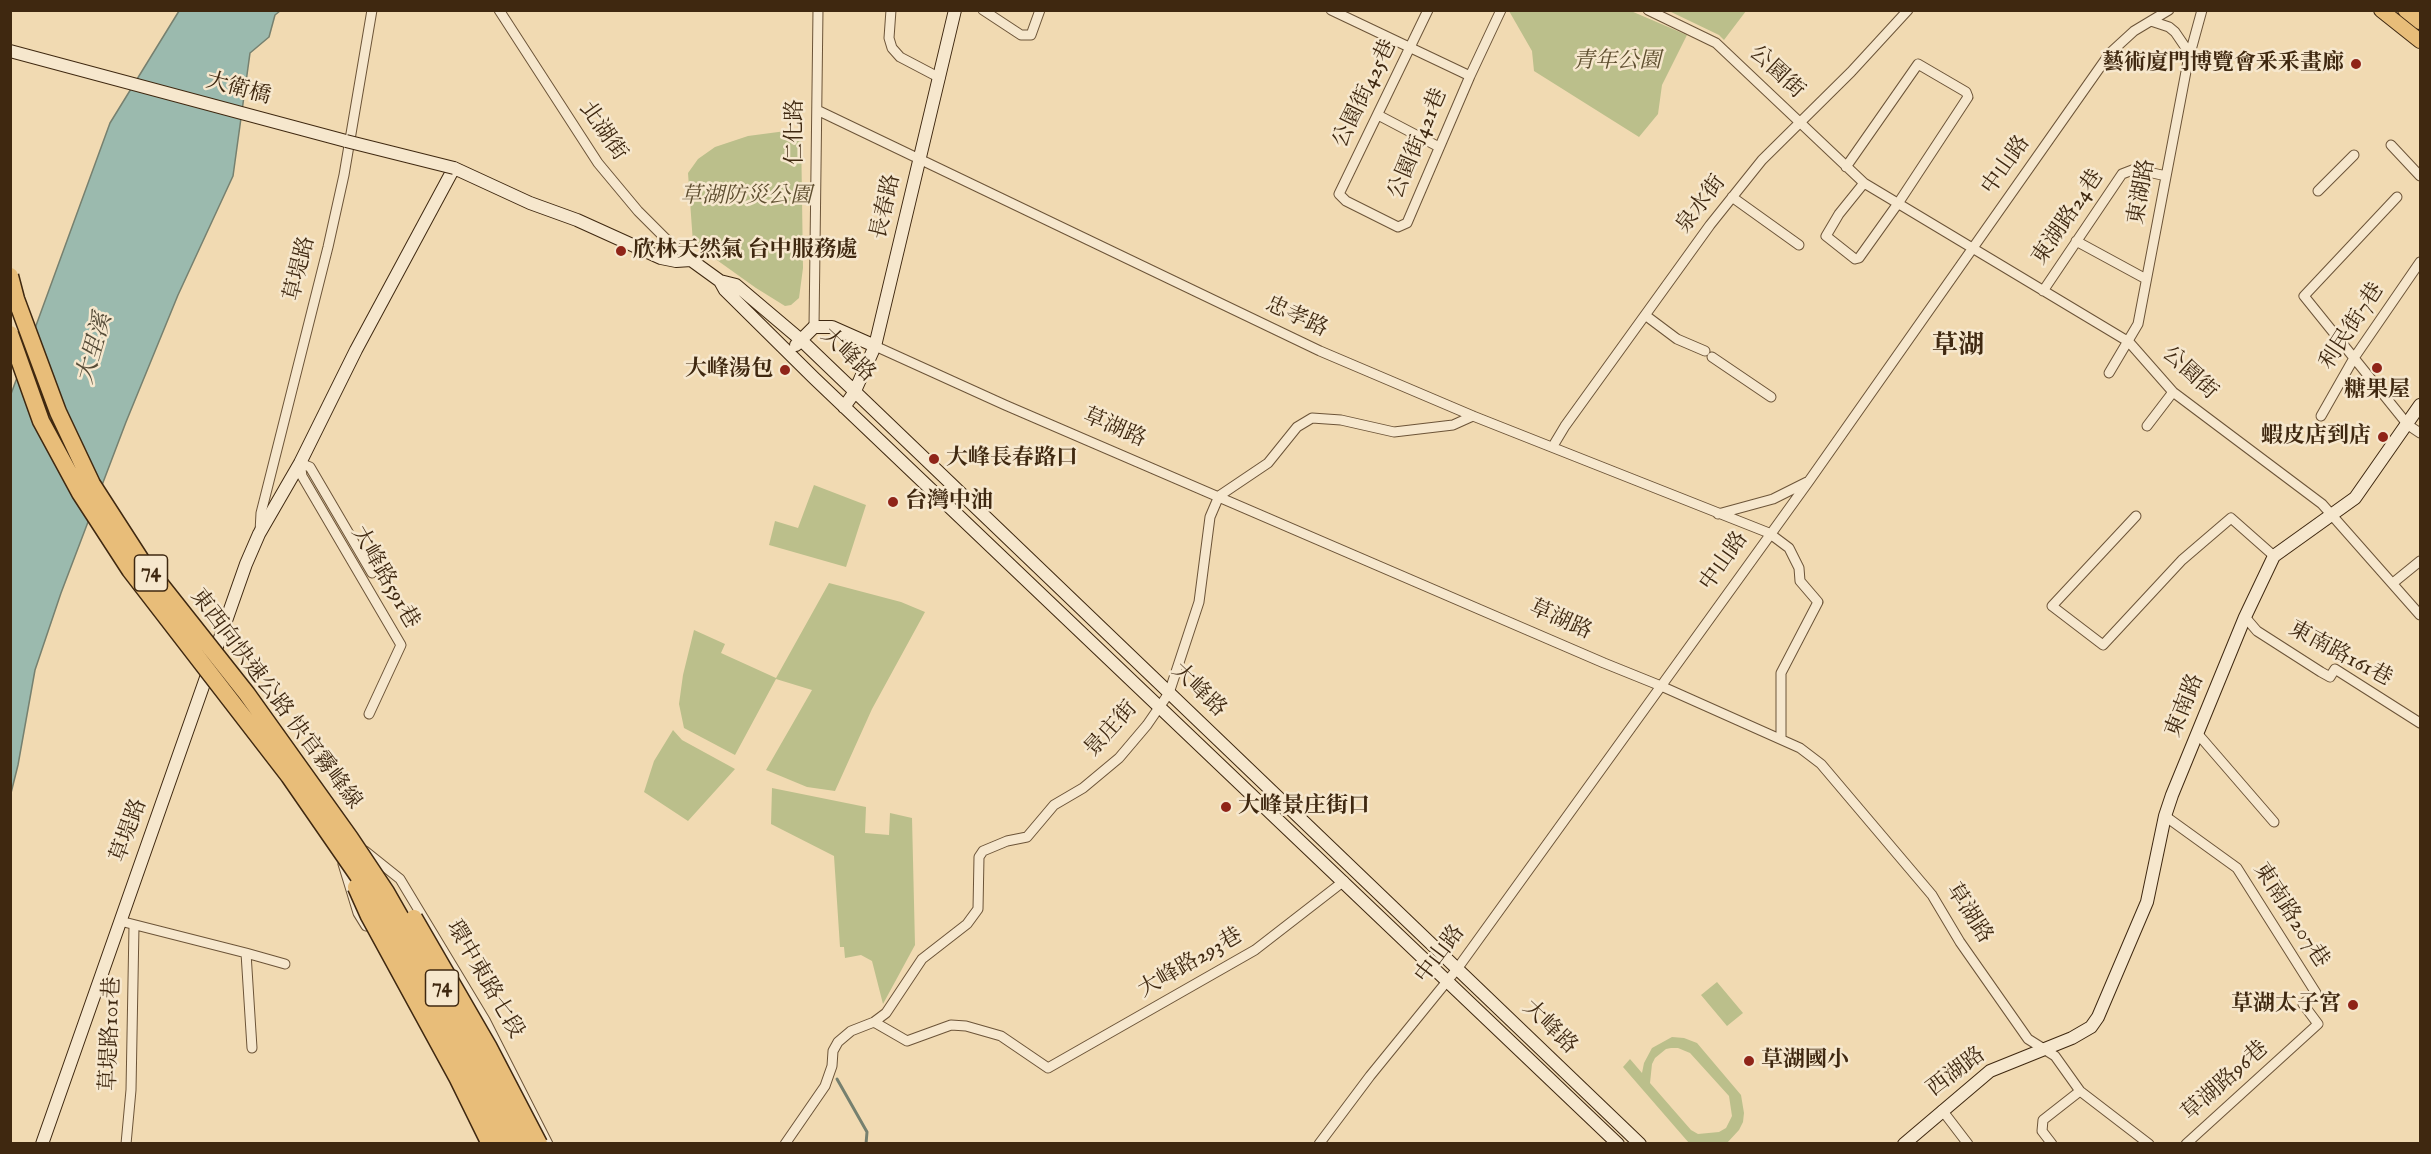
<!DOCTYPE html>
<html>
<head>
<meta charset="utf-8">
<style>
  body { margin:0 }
  #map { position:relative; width:2431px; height:1154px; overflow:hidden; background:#f1dab2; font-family:"IM FELL English",serif }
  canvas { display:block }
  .frame { position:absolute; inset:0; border:12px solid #3f2810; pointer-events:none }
</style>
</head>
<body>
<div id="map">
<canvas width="2431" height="1154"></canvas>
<div class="frame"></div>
</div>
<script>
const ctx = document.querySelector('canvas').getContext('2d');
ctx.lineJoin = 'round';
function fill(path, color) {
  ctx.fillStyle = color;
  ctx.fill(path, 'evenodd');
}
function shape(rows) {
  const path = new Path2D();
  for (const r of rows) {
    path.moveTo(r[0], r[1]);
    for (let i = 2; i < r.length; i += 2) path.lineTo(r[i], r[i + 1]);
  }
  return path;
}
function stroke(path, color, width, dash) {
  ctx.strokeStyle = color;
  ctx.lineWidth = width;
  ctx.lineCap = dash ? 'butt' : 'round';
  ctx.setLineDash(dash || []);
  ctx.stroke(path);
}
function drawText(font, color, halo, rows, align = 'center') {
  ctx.font = font + ' "IM FELL English","Noto Serif TC",serif';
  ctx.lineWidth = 5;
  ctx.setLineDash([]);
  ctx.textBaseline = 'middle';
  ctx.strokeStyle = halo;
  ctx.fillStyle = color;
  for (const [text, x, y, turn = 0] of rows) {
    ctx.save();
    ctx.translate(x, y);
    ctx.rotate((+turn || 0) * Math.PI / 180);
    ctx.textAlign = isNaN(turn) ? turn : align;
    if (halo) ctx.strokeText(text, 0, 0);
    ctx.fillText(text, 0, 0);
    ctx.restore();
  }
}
fill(shape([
  [1509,11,1631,11,1687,35,1662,85,1658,114,1639,137,1534,71,1532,51],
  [1669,11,1746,10,1746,11,1724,40,1719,35],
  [801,129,803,268,799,298,791,305,785,306,756,288,693,243,688,173,698,159,715,147,748,136],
  [814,485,866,505,846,567,769,545,775,521,798,528],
  [829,583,901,602,925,612,872,709,835,791,807,787,766,770,812,690,776,679,735,755,684,728,679,704,683,675,694,630,725,644,721,653,776,678],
  [673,730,682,740,735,769,688,821,644,792,654,761],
  [772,788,866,807,865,833,889,835,890,813,912,818,915,945,883,1004,872,961,861,955,845,958,844,947,840,947,834,856,771,824],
  [1717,982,1743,1013,1727,1026,1701,995],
  [1672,1037,1684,1038,1697,1043,1741,1095,1744,1113,1743,1122,1739,1130,1727,1143,1689,1143,1623,1067,1630,1059,1642,1073,1644,1063,1652,1048],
  [1671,1048,1678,1048,1690,1053,1729,1096,1732,1116,1726,1128,1719,1132,1698,1134,1691,1130,1650,1083,1652,1064,1655,1058,1666,1049]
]), '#bbbf8b');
const water = shape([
  [179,11,280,11,275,15,269,37,250,53,233,176,178,295,126,422,61,593,35,670,18,765,11,793,11,394,110,123,179,11]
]);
fill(water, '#9bbaae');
stroke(water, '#76806f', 1.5);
stroke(shape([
  [837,1079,867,1132,866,1144]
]), '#76806f', 3);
const street = shape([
  [499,10,598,163,638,211,665,238,691,260],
  [891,10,889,38,892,48,900,57,940,78],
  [983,10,1021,35,1031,35,1040,10],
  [1331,10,1470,76],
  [1428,10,1339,194,1346,201,1398,227,1407,223,1470,76,1501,10],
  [1648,10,1716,43,1864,183,2129,342,2173,392,2322,504,2420,615],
  [2151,21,2169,27,2175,32,2190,54],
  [817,110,1320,351,1473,416,1769,533,1789,548,1799,568,1800,581,1818,602,1781,673,1781,738],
  [1378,115,1439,147],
  [2391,145,2420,176],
  [1846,167,1918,64,1966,92,1968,97,1899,202,1859,258,1855,259,1826,236,1839,214,1864,183],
  [2318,191,2354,155],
  [1732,197,1799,245],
  [2397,197,2304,296,2408,425,2420,433],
  [2076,241,2146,279],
  [2043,291,2122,174,2135,169,2166,176],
  [1645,315,1677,339,1705,351],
  [814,327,818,10],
  [875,346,1005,405,1604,663,1661,686,1800,748,1821,764,1932,895,1960,942,2028,1039,2055,1056,2080,1091,2149,1144],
  [1712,357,1771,397],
  [2109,373,2138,324,2188,61,2202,10],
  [2321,416,2354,358,2420,262],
  [2147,426,2173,392],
  [1553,446,1565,426,1710,225,1762,160,1851,72,1908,10],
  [300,463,302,476,401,645,369,714],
  [300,463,310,467,372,573],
  [1718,514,1773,499,1807,482],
  [2136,516,2052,606,2103,645,2182,560,2231,518,2274,556],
  [260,532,261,513,328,247,344,175,372,10],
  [2393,583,2420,561],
  [2245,617,2257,631,2321,672,2330,677,2335,669,2420,723],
  [2197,733,2274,822],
  [2165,816,2237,868,2316,993,2303,1004,2318,1024,2186,1144],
  [365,851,400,879,485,1020,548,1144],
  [343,864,358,913,366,926],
  [120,921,246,953,252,1048],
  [246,953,285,964],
  [874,1022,907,1041,951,1025,966,1026,1001,1036,1048,1068,1255,950,1344,881],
  [1942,1110,1968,1144],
  [126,1144,131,1090,134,926],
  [785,1144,825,1086,832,1066,833,1051,838,1042,851,1031,874,1022,886,1013,922,959,967,924,978,909,979,857,983,851,1007,841,1027,837,1054,805,1083,788,1119,758,1147,725,1169,693,1199,602,1210,517,1219,496,1268,463,1297,427,1312,418,1341,420,1394,432,1453,425,1473,416],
  [1319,1144,1370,1076,1457,969,1809,481,2110,53,2134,31,2169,10],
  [2052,1144,2042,1131,2043,1120,2080,1091]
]);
const secondary = shape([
  [10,51,346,141],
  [720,281,725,290,814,378,1618,1144],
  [796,345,814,327,832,327,875,346],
  [844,407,854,393,875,346,955,10],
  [42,1144,246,564,259,534,300,463,356,350,454,168,530,203,577,220,661,258,676,261,691,260,720,281,736,285,801,340,1640,1144],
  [1904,1144,1990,1071,2072,1038,2091,1027,2098,1017,2147,902,2165,816,2172,795,2245,617,2274,556,2355,498,2420,405]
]);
const primary = shape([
  [2381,10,2420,41],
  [2405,10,2420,22]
]);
stroke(street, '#6c5438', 11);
stroke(secondary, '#3f2810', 14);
stroke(primary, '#3f2810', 16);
stroke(street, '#f6e7cd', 9);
stroke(secondary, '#f6e7cd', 12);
stroke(primary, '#e8bd79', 14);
const secondaryBridge = shape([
  [346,141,454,168]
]);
const highwayBridge = shape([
  [10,276,16,299,58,412,92,484,141,560,247,694,350,838,386,892,463,1027,523,1144],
  [10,334,41,421,80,493,130,570,289,776,370,893,410,958,507,1144],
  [356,887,369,916,458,1079,490,1144],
  [414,918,488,1046,539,1144]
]);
stroke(secondaryBridge, '#3f2810', 14, []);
stroke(highwayBridge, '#3f2810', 19, []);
stroke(secondaryBridge, '#f6e7cd', 12);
stroke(highwayBridge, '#e8bd79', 16);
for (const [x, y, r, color] of [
  [2356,64,6,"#8f2418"],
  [621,251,6,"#8f2418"],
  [2377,368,6,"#8f2418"],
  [785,370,6,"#8f2418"],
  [2383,437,6,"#8f2418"],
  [934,459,6,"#8f2418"],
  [893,502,6,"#8f2418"],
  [1226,807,6,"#8f2418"],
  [2353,1005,6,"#8f2418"],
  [1749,1061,6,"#8f2418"]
]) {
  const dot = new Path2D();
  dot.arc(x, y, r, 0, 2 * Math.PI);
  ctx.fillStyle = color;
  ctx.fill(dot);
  stroke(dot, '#f6e7cd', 2);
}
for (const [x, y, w] of [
  [151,573,33],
  [442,988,33]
]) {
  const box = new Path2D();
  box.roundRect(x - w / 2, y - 18, w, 36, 4.5);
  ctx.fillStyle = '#f6e7cd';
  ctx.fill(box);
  stroke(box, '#3f2810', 1.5);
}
drawText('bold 21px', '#3f2810', null, [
  ["74",151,573],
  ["74",442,988]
]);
drawText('italic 22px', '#5e4e2f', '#f6e7cd', [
  ["青年公園",1617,62],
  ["草湖防災公園",746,197]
]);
drawText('bold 22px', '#3f2810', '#f6e7cd', [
  ["藝術廈門博覽會釆釆畫廊",2344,64,"right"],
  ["欣林天然氣 台中服務處",633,251],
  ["大峰湯包",773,370,"right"],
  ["糖果屋",2377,391,"center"],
  ["蝦皮店到店",2371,437,"right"],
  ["大峰長春路口",946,459],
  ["台灣中油",905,502],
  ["大峰景庄街口",1238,807],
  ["草湖太子宮",2341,1005,"right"],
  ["草湖國小",1761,1061]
], 'left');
drawText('22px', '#3f2810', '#f6e7cd', [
  ["公園街",1776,73,43],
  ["大衛橋",238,90,15],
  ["公園街425巷",1366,94,-64],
  ["北湖街",602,132,55],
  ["仁化路",796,132,-90],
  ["公園街421巷",1419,144,-67],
  ["中山路",2007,166,-55],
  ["東湖路",2143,192,-80],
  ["泉水街",1702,205,-53],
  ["長春路",887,207,-77],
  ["東湖路24巷",2069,218,-56],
  ["草堤路",301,269,-76],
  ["忠孝路",1296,318,25],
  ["利民街7巷",2353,327,-57],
  ["大峰路",847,356,44],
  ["公園街",2189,374,43],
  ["草湖路",1114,429,23],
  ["中山路",1725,562,-55],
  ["大峰路591巷",384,578,60],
  ["草湖路",1560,621,24],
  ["東南路161巷",2340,655,28],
  ["大峰路",1198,691,44],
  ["東西向快速公路 快官霧峰線",275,700,53],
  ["東南路",2186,706,-68],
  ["景庄街",1112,730,-48],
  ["草堤路",130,831,-70],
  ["草湖路",1968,914,57],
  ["東南路207巷",2290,916,57],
  ["中山路",1441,955,-53],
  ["大峰路293巷",1191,964,-30],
  ["環中東路七段",484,980,60],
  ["大峰路",1549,1028,44],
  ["草堤路101巷",112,1034,-88],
  ["西湖路",1957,1073,-37],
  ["草湖路96巷",2226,1082,-42]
]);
drawText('italic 24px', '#564c38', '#f6e7cd', [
  ["大里溪",96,349,-74]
]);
drawText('bold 26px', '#3f2810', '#f6e7cd', [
  ["草湖",1958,348]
]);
</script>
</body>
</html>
